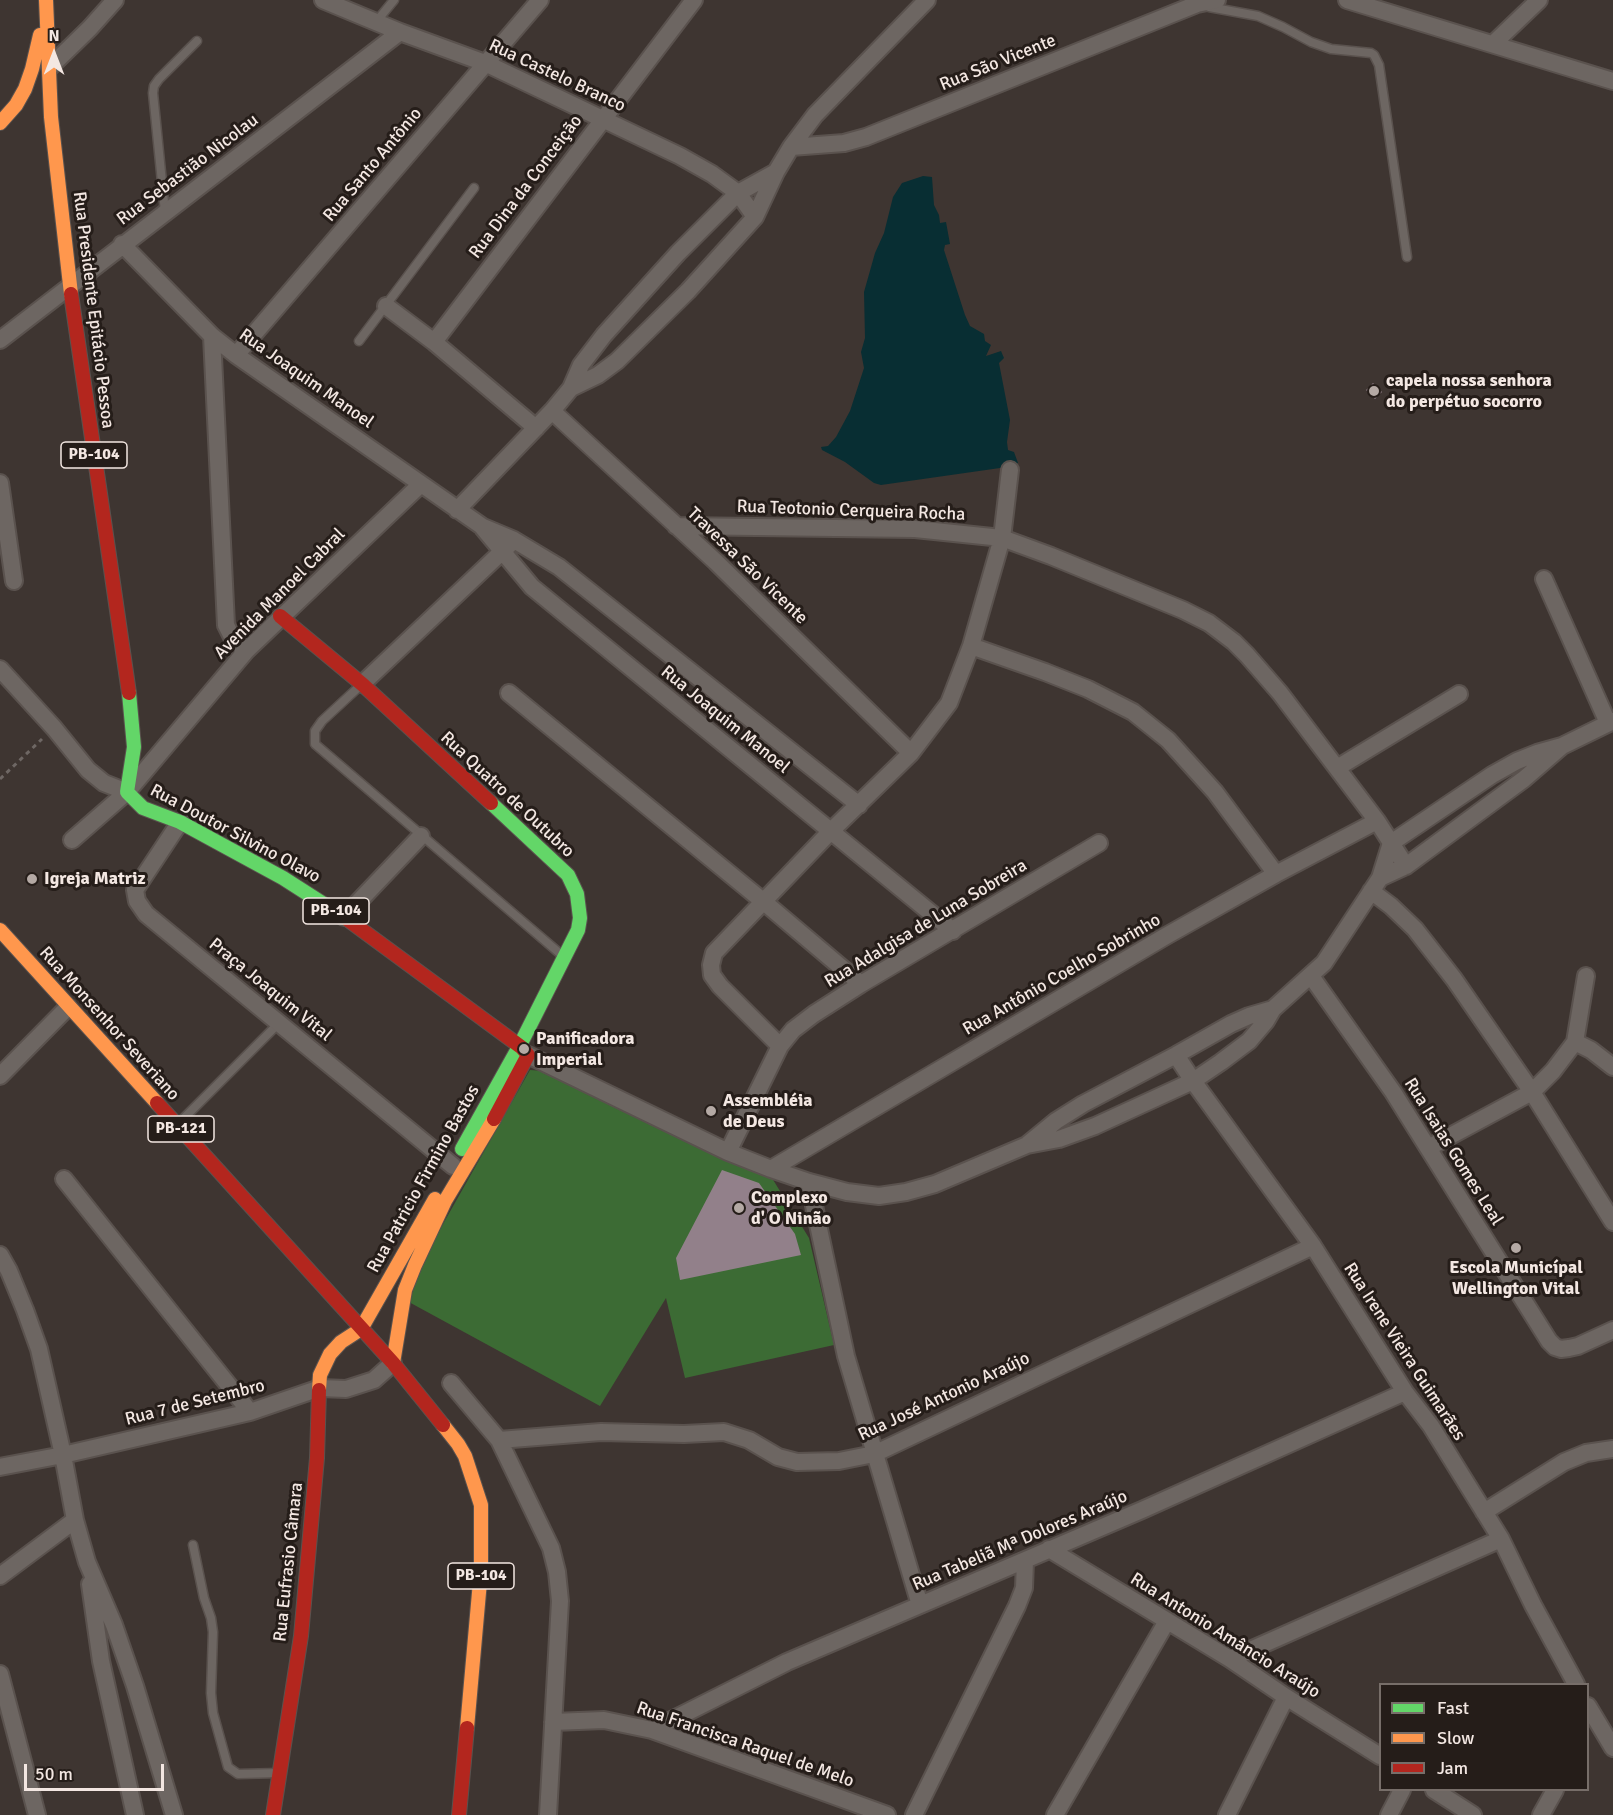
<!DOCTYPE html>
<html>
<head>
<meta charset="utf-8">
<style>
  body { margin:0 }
  #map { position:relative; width:1613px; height:1815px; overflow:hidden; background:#3e3531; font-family:Signika,sans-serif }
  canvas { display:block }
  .legend { position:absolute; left:1379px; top:1683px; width:210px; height:108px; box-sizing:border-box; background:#251d19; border:2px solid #776e69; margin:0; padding:8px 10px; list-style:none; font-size:18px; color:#f3e7e2 }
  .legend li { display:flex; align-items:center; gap:12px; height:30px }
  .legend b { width:30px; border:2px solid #776e69 }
  .north { position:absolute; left:24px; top:24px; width:60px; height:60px; -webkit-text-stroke:4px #251d19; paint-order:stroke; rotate:0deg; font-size:16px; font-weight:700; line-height:24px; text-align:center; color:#f3e7e2 }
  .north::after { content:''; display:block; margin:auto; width:21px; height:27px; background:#f3e7e2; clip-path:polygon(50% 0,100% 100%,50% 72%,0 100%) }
  .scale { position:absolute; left:24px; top:1764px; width:140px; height:27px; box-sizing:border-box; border:3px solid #f3e7e2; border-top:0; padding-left:8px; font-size:18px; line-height:21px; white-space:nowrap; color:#f3e7e2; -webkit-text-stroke:4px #251d19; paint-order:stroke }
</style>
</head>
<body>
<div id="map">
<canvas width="1613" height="1815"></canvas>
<ul class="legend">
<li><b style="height:8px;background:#63d668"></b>Fast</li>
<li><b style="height:8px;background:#ff974d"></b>Slow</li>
<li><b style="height:8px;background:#b3261e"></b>Jam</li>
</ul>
<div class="north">N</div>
<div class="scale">50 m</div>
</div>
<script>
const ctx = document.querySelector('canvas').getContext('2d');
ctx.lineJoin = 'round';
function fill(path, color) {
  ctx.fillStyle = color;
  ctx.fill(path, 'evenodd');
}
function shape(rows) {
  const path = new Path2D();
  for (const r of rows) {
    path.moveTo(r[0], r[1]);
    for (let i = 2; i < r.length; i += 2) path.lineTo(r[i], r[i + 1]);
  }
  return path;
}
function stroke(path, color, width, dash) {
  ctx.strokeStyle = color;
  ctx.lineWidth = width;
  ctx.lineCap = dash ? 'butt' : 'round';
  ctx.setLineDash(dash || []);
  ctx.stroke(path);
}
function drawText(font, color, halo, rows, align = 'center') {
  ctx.font = font + ' Signika,sans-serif';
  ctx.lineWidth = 6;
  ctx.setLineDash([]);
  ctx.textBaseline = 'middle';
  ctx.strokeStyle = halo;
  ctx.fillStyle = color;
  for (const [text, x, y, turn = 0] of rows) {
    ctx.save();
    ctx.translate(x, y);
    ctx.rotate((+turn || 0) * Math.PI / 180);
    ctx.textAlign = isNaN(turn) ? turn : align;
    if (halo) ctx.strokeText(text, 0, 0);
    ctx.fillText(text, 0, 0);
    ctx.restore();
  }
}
fill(shape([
  [530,1070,560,1072,767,1170,809,1238,834,1345,685,1378,666,1298,600,1406,407,1301,417,1270]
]), '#3c6b34');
fill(shape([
  [923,176,932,177,934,205,939,215,940,223,946,222,950,244,945,245,944,250,965,315,970,326,984,334,985,341,991,345,986,356,1001,351,1004,358,999,363,1010,420,1007,442,1008,450,1014,452,1018,463,1014,466,881,485,874,483,845,462,822,450,821,447,828,446,836,437,850,411,864,368,861,352,865,338,864,292,875,253,884,233,893,197,902,183]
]), '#082e33');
fill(shape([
  [1373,383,1382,392,1375,399,1366,390],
  [722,1170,759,1183,795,1234,801,1255,680,1280,676,1258]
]), '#92808a');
const lane = shape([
  [1209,7,1258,16,1283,27,1311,42,1331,49,1371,53,1374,55,1379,65,1407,257],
  [376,22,394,0],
  [165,212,153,93,154,86,159,79,197,41],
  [359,341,474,188],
  [362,684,322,721,315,731,315,744,564,957],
  [180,1122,279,1023],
  [193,1545,204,1598,211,1618,213,1632,211,1693,213,1713,228,1767,238,1774,279,1773]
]);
const street = shape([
  [323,0,400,32,485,63,680,156,712,174,738,193,755,217],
  [1347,0,1613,81],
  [1493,44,1539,0],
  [50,67,90,28,115,0],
  [791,147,844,143,866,137,1197,4,1217,0],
  [122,244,212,336,236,355,483,527,514,540,559,567,859,805],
  [386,306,434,342,536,428],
  [212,336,226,625,233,639,246,651],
  [0,340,400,32],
  [434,342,694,0],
  [236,355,540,0],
  [571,388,598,375,617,361,688,291,755,217,776,172,791,147,815,115,927,0],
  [552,411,716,562,911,753],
  [0,483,14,581],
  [457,510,552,411,571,388,581,365,604,335,678,253,738,193,776,172],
  [676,526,915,529,1002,538,1051,556,1183,610,1209,623,1234,642,1247,655,1280,693,1377,821,1406,866],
  [483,528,532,587,953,931],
  [1544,579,1608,723],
  [971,646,1045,672,1088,689,1133,712,1168,740,1215,792,1276,874],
  [0,669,54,728,88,770,104,783,127,792],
  [362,684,509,545],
  [509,693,764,902,861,984],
  [1337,768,1459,694],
  [180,822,135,890,137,901,146,914,453,1166],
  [72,840,127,792,246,651,421,484],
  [1380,878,1406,866,1524,779,1561,747],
  [1371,891,1391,906,1415,929,1454,979,1532,1092,1613,1222],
  [344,917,421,836],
  [1311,976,1393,1092,1549,1341,1555,1347,1561,1349,1569,1348,1578,1346,1613,1330],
  [1575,1042,1591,1050,1613,1067],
  [780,1046,720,986,712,975,711,965,714,953,830,832,911,753,949,703,971,646,1002,538,1010,470],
  [528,1055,728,1152,771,1169,809,1182,847,1192,879,1196,906,1192,935,1184,1027,1145,1059,1139,1095,1126,1193,1081,1221,1062,1249,1041,1266,1021,1273,1009,1324,963,1380,878,1391,843,1492,775,1517,761,1537,753,1562,746,1613,721],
  [1176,1055,1193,1081,1313,1246,1405,1392,1431,1426,1501,1539,1533,1605,1576,1684],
  [0,1076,68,1007],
  [1028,1144,1056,1121,1083,1104,1176,1055,1231,1024,1249,1016,1273,1009],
  [1428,1148,1532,1092,1553,1071,1575,1042,1586,976],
  [728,1152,780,1046,793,1030,814,1014,861,984,1099,843],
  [771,1169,1166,936,1276,874,1377,821],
  [64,1179,250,1412],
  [809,1182,846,1356,920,1605],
  [0,1255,9,1271,25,1310,39,1349,63,1455,75,1520,87,1562,114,1625,135,1686,174,1815],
  [451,1383,499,1440,551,1548,557,1572,560,1601,548,1815],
  [499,1440,601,1432,684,1434,724,1432,749,1440,778,1457,797,1462,839,1461,874,1454,1313,1246],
  [0,1467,63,1455,250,1412,320,1388,346,1389,374,1380,393,1363],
  [1484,1512,1564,1462,1586,1453,1613,1449],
  [1049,1549,1230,1659,1286,1697,1380,1756],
  [0,1576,75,1520],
  [90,1584,101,1661,135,1815],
  [1230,1659,1501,1539],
  [0,1674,37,1815],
  [1588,1706,1613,1748],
  [553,1722,604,1720,652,1730,887,1815],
  [652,1730,787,1662,1142,1510,1405,1392],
  [1434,1790,1473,1815],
  [914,1815,1017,1606,1024,1588,1025,1561],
  [1055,1815,1167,1621],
  [1227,1815,1286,1697],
  [1389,1815,1402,1790],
  [1541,1815,1555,1790]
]);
const fast = shape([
  [129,693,134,747,127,792,143,808,180,822,283,878,347,919],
  [462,1149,519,1047,578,930,580,918,577,894,568,875,491,803]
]);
const slow = shape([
  [46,0,51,117,71,294],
  [0,123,16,105,25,89,32,69,40,35],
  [0,930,157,1103],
  [393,1363,405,1290,415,1265,445,1201,494,1119],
  [319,1390,320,1375,330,1354,341,1342,361,1329,435,1199],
  [443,1425,458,1444,465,1456,481,1505,481,1570,467,1728]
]);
const jam = shape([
  [71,294,129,693],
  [280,616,362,684,491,803],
  [347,919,521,1047,528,1055,494,1119],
  [157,1103,393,1363,443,1425],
  [273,1815,301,1636,317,1458,319,1390],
  [459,1815,467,1728]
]);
stroke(lane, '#5a524e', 11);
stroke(street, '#5a524e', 20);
stroke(fast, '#5a524e', 16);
stroke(slow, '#5a524e', 16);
stroke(jam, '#5a524e', 16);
stroke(shape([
  [0,779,42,739]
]), '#6e6764', 3, [4.5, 4.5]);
stroke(lane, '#6d6662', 8);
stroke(street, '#6d6662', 16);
stroke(fast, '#63d668', 14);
stroke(slow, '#ff974d', 14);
stroke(jam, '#b3261e', 14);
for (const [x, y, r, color] of [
  [1374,391,6,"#b4a9a4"],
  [32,879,6,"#b4a9a4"],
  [524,1049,6,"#b4a9a4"],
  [711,1111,6,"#b4a9a4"],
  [739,1208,6,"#b4a9a4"],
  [1516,1248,6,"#b4a9a4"]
]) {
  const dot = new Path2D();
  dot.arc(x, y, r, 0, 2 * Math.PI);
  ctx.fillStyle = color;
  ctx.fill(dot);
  stroke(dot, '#251d19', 2);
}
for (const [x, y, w] of [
  [94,455,66],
  [336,911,66],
  [181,1129,66],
  [481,1576,66]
]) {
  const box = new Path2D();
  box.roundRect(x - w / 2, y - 13, w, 26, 4.5);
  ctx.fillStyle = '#251d19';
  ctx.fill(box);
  stroke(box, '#f3e7e2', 1.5);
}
drawText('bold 16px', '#f3e7e2', null, [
  ["PB-104",94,455],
  ["PB-104",336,911],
  ["PB-121",181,1129],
  ["PB-104",481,1576]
]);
drawText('18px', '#f3e7e2', '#251d19', [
  ["Rua São Vicente",998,63,-22],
  ["Rua Castelo Branco",557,76,25],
  ["Rua Santo Antônio",373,165,-50],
  ["Rua Sebastião Nicolau",188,170,-37],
  ["Rua Dina da Conceição",526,187,-53],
  ["Rua Presidente Epitácio Pessoa",93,310,83],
  ["Rua Joaquim Manoel",306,379,35],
  ["Rua Teotonio Cerqueira Rocha",851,511,2],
  ["Travessa São Vicente",747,566,44],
  ["Avenida Manoel Cabral",280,594,-45],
  ["Rua Joaquim Manoel",725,720,39],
  ["Rua Quatro de Outubro",507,795,43],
  ["Rua Doutor Silvino Olavo",235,834,28],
  ["Rua Adalgisa de Luna Sobreira",926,924,-31],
  ["Rua Antônio Coelho Sobrinho",1062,975,-30],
  ["Praça Joaquim Vital",270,990,39],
  ["Rua Monsenhor Severiano",109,1024,48],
  ["Rua Isaias Gomes Leal",1453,1152,58],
  ["Rua Patricio Firmino Bastos",424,1179,-61],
  ["Rua Irene Vieira Guimarães",1404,1352,57],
  ["Rua José Antonio Araújo",944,1397,-25],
  ["Rua 7 de Setembro",195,1403,-14],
  ["Rua Tabeliã Mª Dolores Araújo",1020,1541,-23],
  ["Rua Eufrasio Câmara",289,1562,-84],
  ["Rua Antonio Amâncio Araújo",1225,1636,32],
  ["Rua Francisca Raquel de Melo",745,1745,19]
]);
drawText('bold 18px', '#f3e7e2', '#251d19', [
  ["capela nossa senhora",1386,381],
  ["do perpétuo socorro",1386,402],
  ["Igreja Matriz",44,879],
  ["Panificadora",536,1039],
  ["Imperial",536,1060],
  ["Assembléia",723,1101],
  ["de Deus",723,1122],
  ["Complexo",751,1198],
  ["d' O Ninão",751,1219],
  ["Escola Municípal",1516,1268,"center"],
  ["Wellington Vital",1516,1289,"center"]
], 'left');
</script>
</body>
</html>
